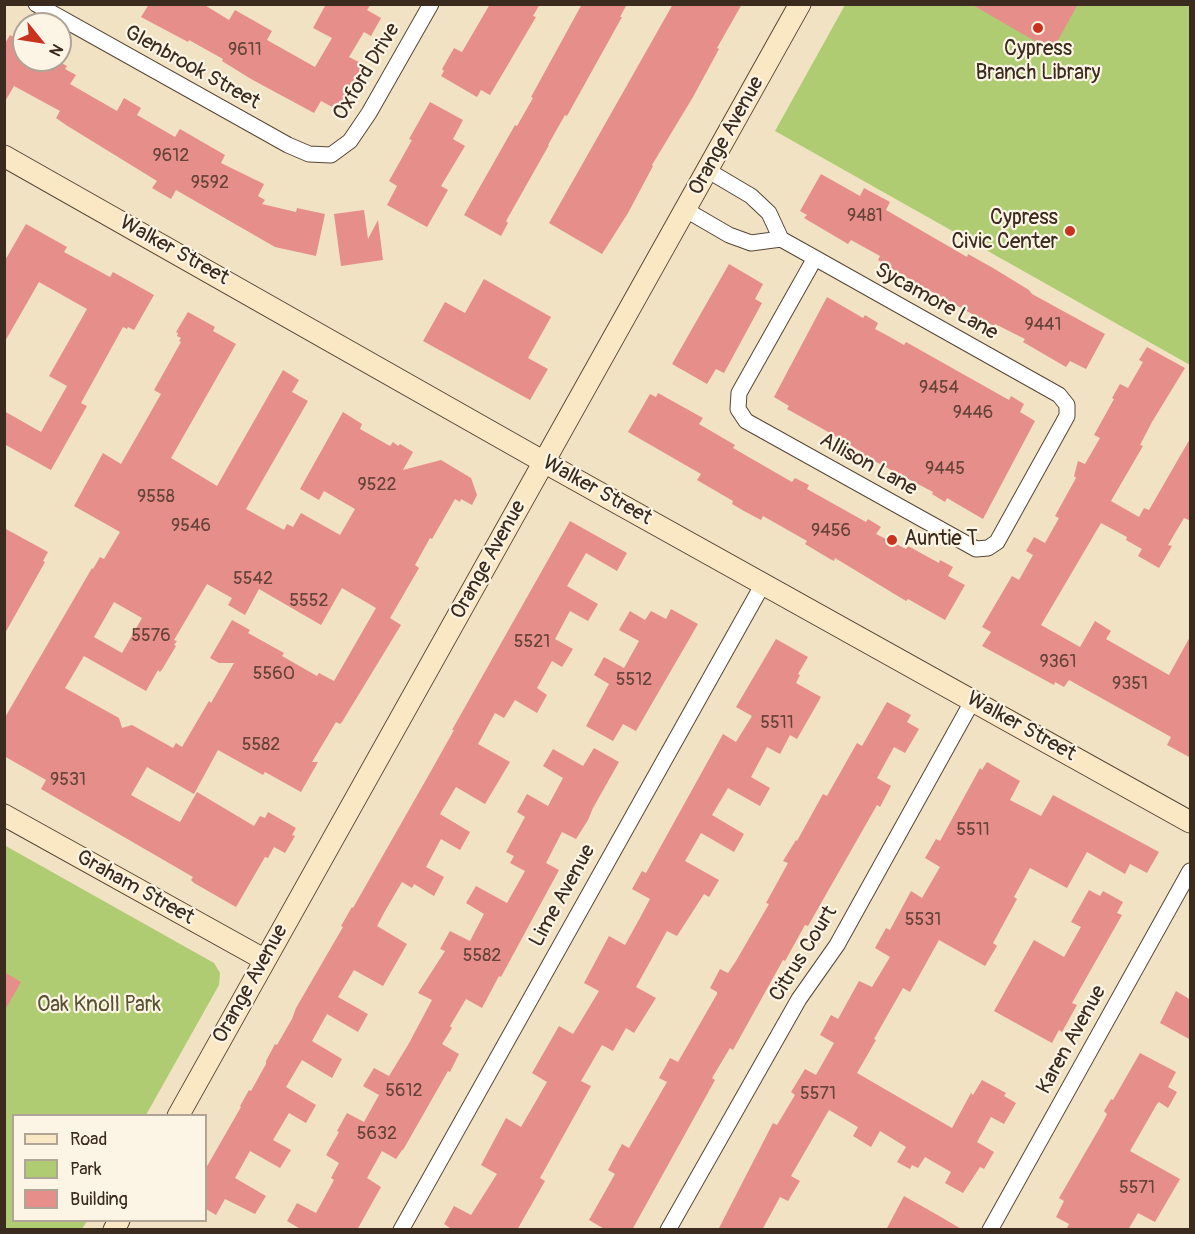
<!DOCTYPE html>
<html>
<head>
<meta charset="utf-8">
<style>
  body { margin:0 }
  #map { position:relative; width:1195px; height:1234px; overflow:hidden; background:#f1e2c3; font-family:Pangolin,sans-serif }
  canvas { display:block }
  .frame { position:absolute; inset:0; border:6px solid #3b2a1e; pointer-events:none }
  .legend { position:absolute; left:12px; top:1114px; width:195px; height:108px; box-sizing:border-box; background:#fcf5e5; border:2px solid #afa495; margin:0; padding:8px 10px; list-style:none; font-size:18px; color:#3b2a1e }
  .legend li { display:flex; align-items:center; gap:12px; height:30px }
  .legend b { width:30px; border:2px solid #afa495 }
  .north { position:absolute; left:12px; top:12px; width:60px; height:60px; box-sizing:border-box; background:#fcf5e5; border:2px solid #afa495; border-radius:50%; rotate:120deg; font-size:16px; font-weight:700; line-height:24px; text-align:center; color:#3b2a1e }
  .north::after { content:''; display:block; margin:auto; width:21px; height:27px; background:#c8321e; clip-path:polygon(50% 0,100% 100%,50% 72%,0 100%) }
</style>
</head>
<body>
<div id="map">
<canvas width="1195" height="1234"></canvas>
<div class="frame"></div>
<ul class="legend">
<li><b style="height:8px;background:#fae7c3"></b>Road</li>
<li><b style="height:16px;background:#afcc73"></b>Park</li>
<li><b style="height:16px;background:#e68e8a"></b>Building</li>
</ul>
<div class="north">N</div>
</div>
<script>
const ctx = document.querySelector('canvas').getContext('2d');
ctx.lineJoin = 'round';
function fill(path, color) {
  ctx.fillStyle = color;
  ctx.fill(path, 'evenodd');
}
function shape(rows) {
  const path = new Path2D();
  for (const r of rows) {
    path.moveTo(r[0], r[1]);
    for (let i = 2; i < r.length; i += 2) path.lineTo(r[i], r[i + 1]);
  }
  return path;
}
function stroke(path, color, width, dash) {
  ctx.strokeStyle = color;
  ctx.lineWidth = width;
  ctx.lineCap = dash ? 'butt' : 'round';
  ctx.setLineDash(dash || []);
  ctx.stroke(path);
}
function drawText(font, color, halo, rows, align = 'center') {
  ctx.font = font + ' Pangolin,sans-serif';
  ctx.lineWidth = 4.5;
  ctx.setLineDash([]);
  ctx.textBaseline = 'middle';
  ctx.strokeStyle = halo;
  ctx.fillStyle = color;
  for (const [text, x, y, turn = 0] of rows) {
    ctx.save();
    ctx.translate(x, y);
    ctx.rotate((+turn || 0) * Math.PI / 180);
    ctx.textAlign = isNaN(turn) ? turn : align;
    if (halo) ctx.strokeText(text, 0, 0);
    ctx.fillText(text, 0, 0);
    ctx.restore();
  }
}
fill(shape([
  [845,5,1190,5,1190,365,775,131],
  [4,845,214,963,220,973,219,985,146,1115,14,1116,14,1220,87,1221,82,1229,5,1229]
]), '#afcc73');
fill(shape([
  [149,4,203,4,229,20,235,10,272,31,267,40,315,67,332,38,313,28,326,4,371,4,367,10,381,18,371,36,364,32,349,57,365,65,338,110,321,101,314,113,251,79,222,61,223,59,189,40,188,42,141,17],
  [490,4,540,4,533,16,536,17,490,95,481,90,477,97,441,76,444,71,442,69,454,48,462,52],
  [582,4,627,4,620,17,622,17,567,116,565,115,548,145,549,145,506,221,508,223,501,236,464,215,515,125,517,126,533,98,531,97],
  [673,4,742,4,717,48,719,49,693,97,652,165,653,166,628,213,602,254,549,223],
  [971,4,1078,4,1052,51],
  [10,35,24,43,24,60,56,60,67,66,65,69,76,75,70,84,117,111,124,98,141,108,137,115,175,137,180,129,225,155,221,163,264,184,258,196,265,200,262,204,296,212,297,208,325,214,316,256,275,247,176,190,171,199,152,188,157,181,66,125,56,118,60,111,14,86,4,103,4,45],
  [430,102,463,120,453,139,465,146,441,186,448,190,427,227,387,205,397,186,389,181,412,140,409,139],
  [821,174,860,196,864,188,890,202,886,210,967,257,968,254,993,268,1029,290,1032,294,1105,334,1086,369,1070,361,1066,367,1023,342,1025,339,995,324,994,326,907,278,878,260,880,256,851,240,848,244,804,218,807,215,800,211],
  [364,210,368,239,378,220,383,260,341,266,334,214],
  [26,224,67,247,64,252,110,277,113,272,154,295,134,330,128,327,127,329,123,327,81,403,87,406,51,470,4,444,4,411,41,432,67,386,49,376,87,309,39,282,4,343,4,262],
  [729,264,763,284,755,299,762,303,724,373,716,369,707,384,672,364],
  [484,279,551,317,528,358,548,369,530,400,423,341,445,302,465,313],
  [827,297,863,318,865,315,878,323,875,329,890,337,904,345,906,342,1009,400,1011,396,1024,404,1020,412,1035,421,983,519,947,498,945,502,932,494,933,492,859,453,860,451,823,429,787,409,789,406,774,397],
  [188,312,215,327,213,331,236,344,171,458,217,486,283,370,299,380,292,392,308,401,246,509,284,530,287,524,293,527,301,513,340,535,355,509,324,491,319,500,300,489,343,412,362,424,360,429,390,446,393,442,398,446,400,444,413,452,403,470,441,460,471,478,477,495,472,505,461,499,460,502,455,499,432,539,430,538,415,565,419,568,390,618,401,625,342,722,340,724,336,722,312,762,318,762,301,792,265,772,263,775,218,750,194,794,147,767,131,795,176,820,180,822,197,792,254,826,260,816,265,818,268,812,296,828,292,835,295,836,285,853,274,847,268,858,265,857,236,907,194,883,191,880,193,877,41,789,46,780,4,756,4,719,92,568,93,569,100,557,104,559,120,532,74,506,103,453,121,464,161,394,154,390,181,342,179,341,181,338,177,336,178,333,176,332],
  [207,584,232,598,228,605,245,615,259,589,321,625,342,588,376,608,334,681,319,673,317,676,282,656,284,653,248,633,250,630,232,620,210,658,219,663,234,663,211,703,209,701,182,747,176,743,173,748,132,725,122,728,119,718,65,688,84,656,146,691,158,670,160,672,163,668,176,646,174,645,177,641,174,640],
  [114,602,142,618,122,653,94,637],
  [1147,347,1185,368,1152,422,1140,445,1143,446,1111,501,1139,517,1144,508,1149,510,1191,437,1191,521,1184,518,1168,545,1172,546,1159,568,1138,556,1142,549,1126,540,1127,537,1101,523,1041,625,1080,647,1095,621,1111,631,1106,639,1169,675,1191,635,1191,758,1167,745,1171,737,1069,680,1064,687,1055,682,1054,685,982,646,991,632,982,627,1012,576,1019,580,1033,555,1026,551,1034,537,1045,543,1059,518,1055,516,1076,478,1074,476,1078,461,1085,464,1100,438,1094,435,1114,399,1112,398,1120,384,1128,388,1143,362,1139,360],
  [658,393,703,418,699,424,735,445,733,448,792,482,795,478,809,485,807,489,866,522,868,519,881,527,876,534,906,549,908,546,939,563,940,560,953,567,948,576,965,585,945,620,908,599,906,601,835,558,834,561,830,559,805,544,807,541,763,516,761,520,744,511,732,504,733,501,697,480,701,474,628,432,650,394,656,397],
  [570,521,627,553,617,571,586,553,567,586,598,604,588,621,570,611,555,639,573,649,562,667,552,661,537,688,547,695,537,713,515,700,504,718,495,713,478,744,510,762,485,804,456,787,440,814,470,832,460,850,441,839,426,867,444,877,434,896,414,884,412,888,402,882,385,911,377,926,407,944,383,986,354,970,338,997,368,1014,358,1032,327,1014,312,1041,342,1059,332,1078,302,1060,286,1087,316,1105,306,1123,289,1113,273,1140,291,1150,280,1168,250,1151,235,1178,266,1196,255,1214,225,1199,216,1215,206,1209,206,1168,241,1107,240,1106,249,1090,251,1091,266,1064,266,1061,275,1044,277,1045,292,1019,296,1008,343,927,341,926,352,907,353,908,431,771,454,730,452,730],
  [4,528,48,552,43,561,45,562,4,635],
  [671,609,698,624,636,731,623,724,613,741,586,726,609,684,594,675,604,657,624,668,639,641,619,630,630,611,645,620,651,611,666,619],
  [776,639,808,657,798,674,800,675,796,683,821,697,797,739,790,735,780,754,767,747,751,777,770,788,760,806,728,788,712,815,744,834,734,852,701,833,685,861,719,880,709,897,704,894,677,936,667,931,636,987,656,998,634,1033,626,1028,613,1051,602,1045,581,1081,591,1086,540,1178,545,1181,517,1230,453,1230,444,1224,454,1206,471,1215,497,1174,481,1165,506,1118,521,1127,547,1082,532,1073,559,1026,573,1034,599,991,584,983,609,936,625,945,641,916,650,899,632,889,642,871,646,873,723,734,736,742,752,716,736,707],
  [887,702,911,715,907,722,919,729,905,753,894,747,877,778,891,786,880,807,877,805,808,926,805,925,785,961,783,960,733,1050,730,1048,712,1078,715,1080,632,1230,606,1230,589,1220,615,1174,608,1170,622,1144,629,1148,667,1082,659,1078,670,1058,678,1062,717,994,717,992,710,988,720,969,728,973,736,961,769,904,766,903,788,863,783,861,796,840,797,841,823,794,827,796,857,743,862,746],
  [594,748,619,762,593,808,588,820,576,839,562,832,546,863,559,870,501,977,499,976,482,1008,466,999,450,1026,452,1028,442,1044,459,1054,450,1072,448,1071,403,1150,402,1150,396,1159,382,1151,367,1178,381,1187,357,1230,302,1230,287,1221,297,1203,316,1213,334,1180,331,1178,339,1163,326,1155,339,1132,337,1131,347,1113,364,1122,379,1095,363,1086,374,1068,389,1076,408,1045,432,1000,418,993,445,951,440,949,450,931,470,941,484,914,466,903,476,886,507,903,525,871,510,863,514,856,506,852,525,817,517,812,527,794,548,806,563,778,543,766,553,749,583,766],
  [987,762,1020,781,1010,800,1041,816,1053,795,1159,852,1147,873,1130,864,1125,874,1087,852,1067,888,1030,868,1014,897,1017,899,993,943,997,946,985,966,939,940,910,992,903,988,874,1039,876,1040,857,1073,952,1128,971,1093,973,1095,982,1080,1006,1093,1004,1096,1016,1103,1004,1124,991,1117,977,1142,994,1152,984,1169,980,1167,963,1193,945,1183,951,1172,925,1157,918,1168,912,1165,910,1169,897,1162,906,1147,880,1131,871,1147,853,1136,858,1127,829,1110,791,1176,800,1181,788,1201,780,1197,762,1230,718,1230,773,1123,777,1125,795,1095,791,1092,805,1069,816,1075,834,1043,820,1035,831,1015,838,1019,859,981,872,987,890,957,875,948,886,928,890,930,911,891,922,898,940,867,925,858,936,839,940,841,980,768,982,770],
  [1089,890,1100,896,1103,891,1123,902,1117,913,1122,915,1072,1003,1077,1005,1062,1032,1059,1030,1052,1043,994,1011,1034,940,1064,957,1081,927,1071,922],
  [4,972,21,982,4,1012],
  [1176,991,1191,1000,1191,1040,1160,1023],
  [1140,1053,1176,1072,1168,1087,1177,1092,1168,1108,1159,1102,1157,1104,1130,1151,1180,1179,1155,1222,1138,1213,1128,1230,1066,1230,1069,1224,1056,1217,1064,1201,1059,1198,1103,1122,1107,1114,1104,1111,1111,1099,1113,1100],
  [904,1196,941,1217,963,1230,886,1230]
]), '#e68e8a');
const street = shape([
  [36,4,288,145,309,154,331,155,350,141,369,113,431,4],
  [707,170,751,196,769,213,781,239,815,258,1059,395,1067,405,1067,416,997,542,988,548,976,549,746,421,738,409,739,393,815,258],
  [686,210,729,235,751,243,781,239],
  [401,1230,763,584],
  [668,1230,799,999,837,945,973,700],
  [990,1230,1190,871]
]);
const secondary = shape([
  [4,156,544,462,1190,822],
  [4,815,265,960],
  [178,1116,800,4],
  [114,1230,119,1220]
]);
stroke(street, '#564637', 17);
stroke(secondary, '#564637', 23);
stroke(street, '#fff', 15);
stroke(secondary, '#fae7c3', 21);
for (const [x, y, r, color] of [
  [1038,28,6,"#c8321e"],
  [1070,231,6,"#c8321e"],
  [892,540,6,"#c8321e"]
]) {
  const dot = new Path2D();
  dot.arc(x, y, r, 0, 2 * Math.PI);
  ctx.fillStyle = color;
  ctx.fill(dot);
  stroke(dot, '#fcf5e5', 2);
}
drawText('18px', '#664339', null, [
  ["9611",245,50],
  ["9612",171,156],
  ["9592",210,183],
  ["9481",865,216],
  ["9441",1043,325],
  ["9454",939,388],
  ["9446",973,413],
  ["9445",945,469],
  ["9522",377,485],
  ["9558",156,497],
  ["9546",191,526],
  ["9456",831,531],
  ["5542",253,579],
  ["5552",309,601],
  ["5576",151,636],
  ["5521",532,642],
  ["9361",1058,662],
  ["5560",274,674],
  ["5512",634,680],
  ["9351",1130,684],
  ["5511",777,723],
  ["5582",261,745],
  ["9531",68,780],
  ["5511",973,830],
  ["5531",923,920],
  ["5582",482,956],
  ["5612",404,1091],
  ["5571",818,1094],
  ["5632",377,1134],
  ["5571",1137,1188]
]);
drawText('21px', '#3b2a1e', '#fcf5e5', [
  ["Cypress",1038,50],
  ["Branch Library",1038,74],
  ["Cypress",1058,219,"right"],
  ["Civic Center",1058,243,"right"],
  ["Auntie T",904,540,"left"]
]);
drawText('21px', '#3b2a1e', '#fcf5e5', [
  ["Glenbrook Street",192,68,29],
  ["Oxford Drive",367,72,-59],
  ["Orange Avenue",727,136,-61],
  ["Walker Street",174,251,29],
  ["Sycamore Lane",936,302,29],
  ["Allison Lane",868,465,29],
  ["Walker Street",597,491,29],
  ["Orange Avenue",489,560,-61],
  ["Walker Street",1021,727,29],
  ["Graham Street",135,888,29],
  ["Lime Avenue",563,896,-61],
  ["Citrus Court",804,954,-58],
  ["Orange Avenue",251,984,-61],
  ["Karen Avenue",1072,1040,-61]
]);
drawText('21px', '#585233', '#fcf5e5', [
  ["Oak Knoll Park",99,1006]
]);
</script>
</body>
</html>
